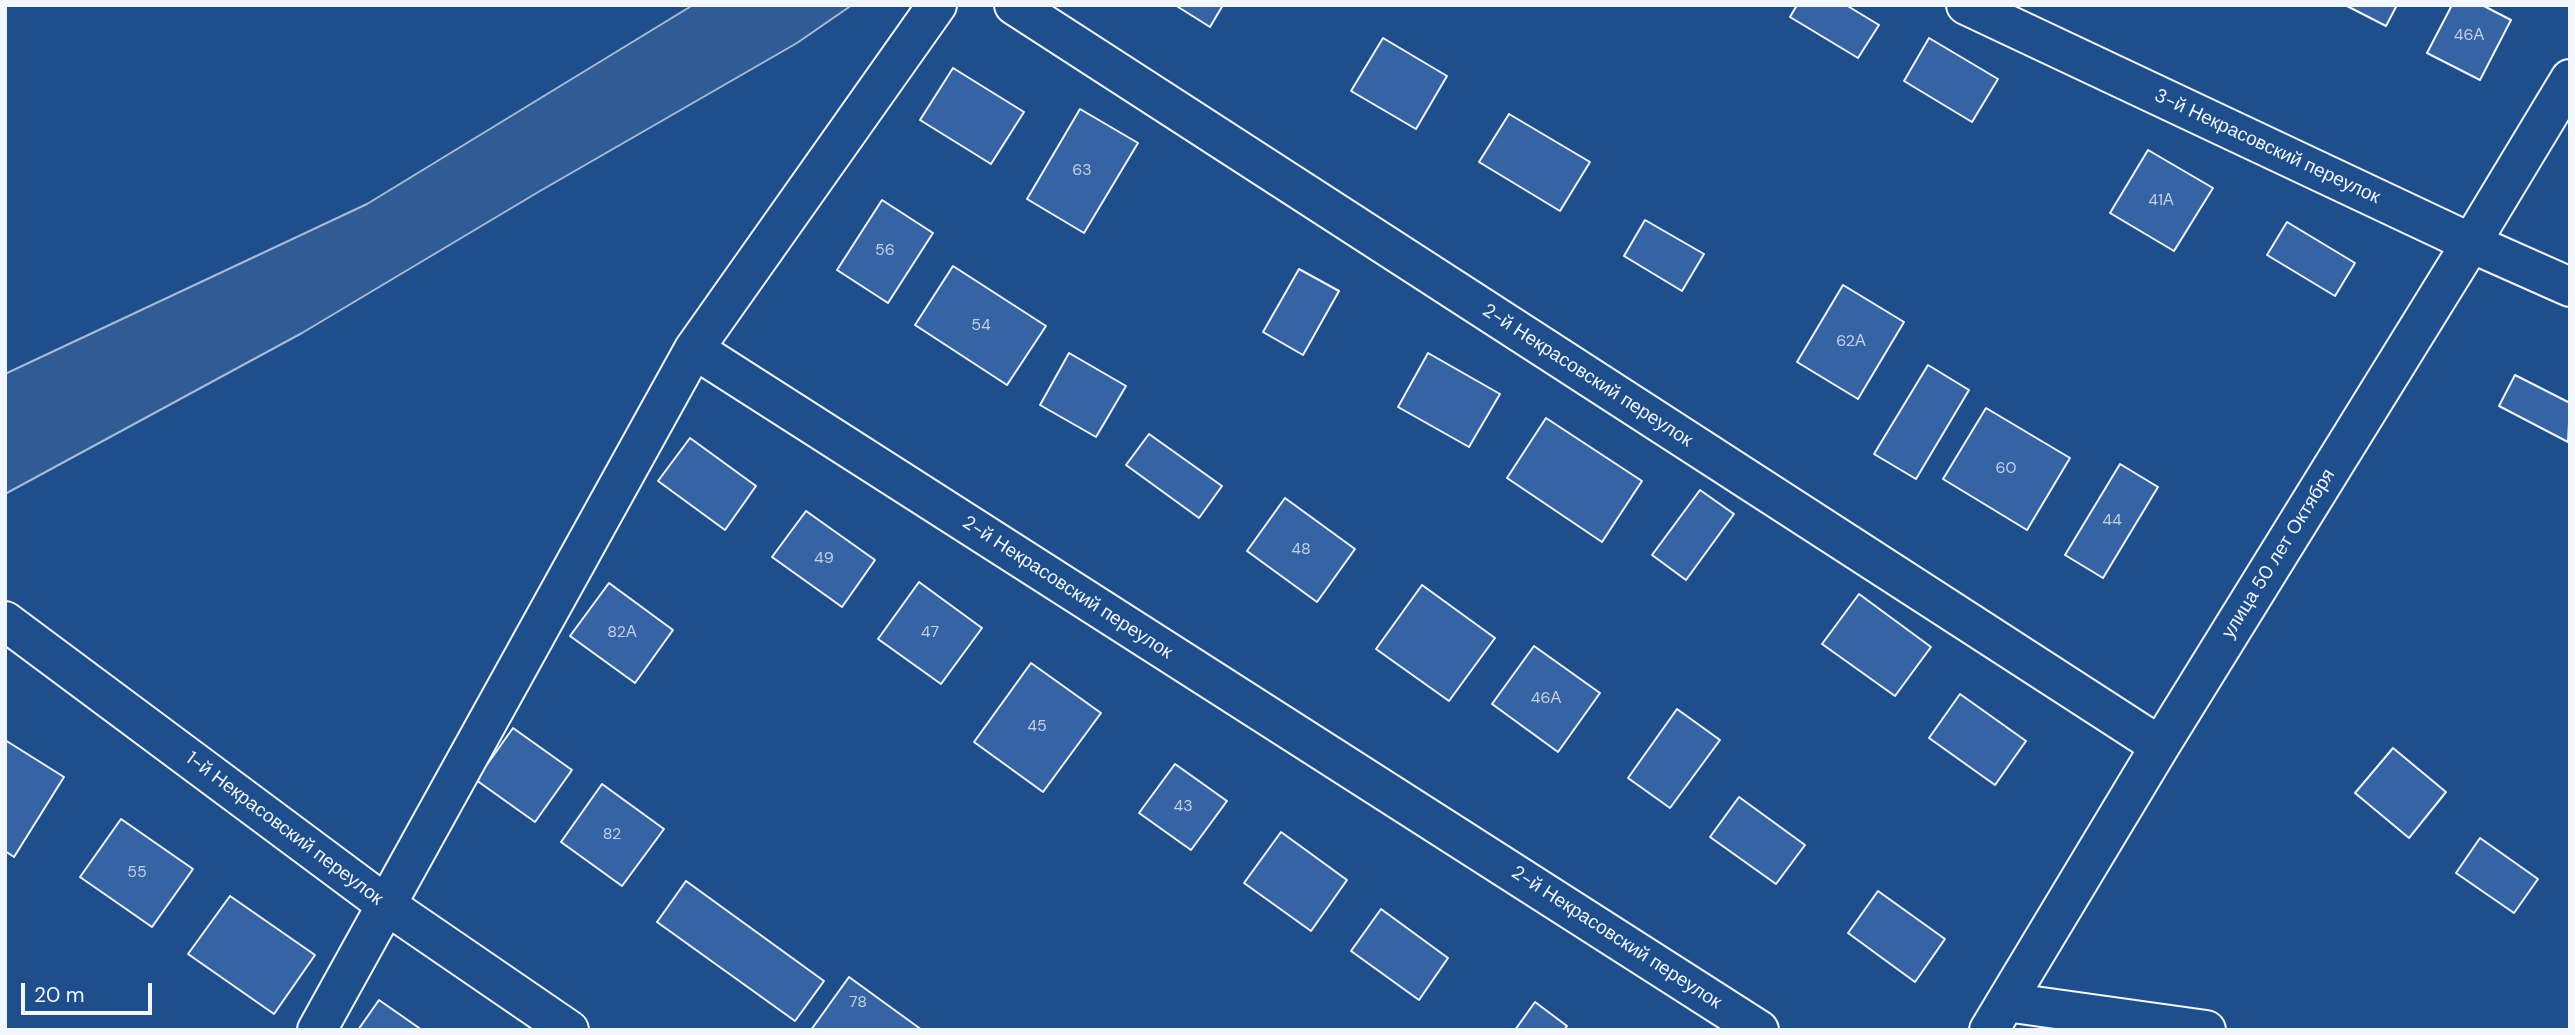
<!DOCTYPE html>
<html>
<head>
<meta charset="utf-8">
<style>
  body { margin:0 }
  #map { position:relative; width:2575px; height:1035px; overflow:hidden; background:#1f4e8c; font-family:"DM Sans",sans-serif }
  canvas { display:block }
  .frame { position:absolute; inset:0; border:7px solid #f2f6ff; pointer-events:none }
  .scale { position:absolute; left:21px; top:983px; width:131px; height:32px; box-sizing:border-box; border:4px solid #f2f6ff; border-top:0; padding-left:9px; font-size:21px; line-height:24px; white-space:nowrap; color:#f2f6ff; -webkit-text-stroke:5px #1f4e8c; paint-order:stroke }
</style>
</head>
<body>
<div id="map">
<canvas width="2575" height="1035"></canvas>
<div class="frame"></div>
<div class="scale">20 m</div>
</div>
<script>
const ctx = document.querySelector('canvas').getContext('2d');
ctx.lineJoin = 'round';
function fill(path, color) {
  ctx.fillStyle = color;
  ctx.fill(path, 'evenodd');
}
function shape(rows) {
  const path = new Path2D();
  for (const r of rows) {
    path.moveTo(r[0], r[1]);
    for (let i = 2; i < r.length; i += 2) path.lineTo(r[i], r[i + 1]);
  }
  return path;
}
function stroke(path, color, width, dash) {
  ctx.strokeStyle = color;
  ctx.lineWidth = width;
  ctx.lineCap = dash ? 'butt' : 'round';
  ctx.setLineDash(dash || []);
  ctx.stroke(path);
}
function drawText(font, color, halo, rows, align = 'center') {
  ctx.font = font + ' "DM Sans",sans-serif';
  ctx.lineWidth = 5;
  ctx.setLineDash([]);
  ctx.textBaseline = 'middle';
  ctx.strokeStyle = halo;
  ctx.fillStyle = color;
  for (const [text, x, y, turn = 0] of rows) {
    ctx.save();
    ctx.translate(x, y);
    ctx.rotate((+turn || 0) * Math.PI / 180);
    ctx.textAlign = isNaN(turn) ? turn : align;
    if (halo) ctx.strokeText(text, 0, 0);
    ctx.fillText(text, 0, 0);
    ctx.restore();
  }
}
const built = shape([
  [693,5,852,5,797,43,540,191,302,333,5,494,5,374,367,204,693,5]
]);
fill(built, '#305b95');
stroke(built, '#a8bbd7', 2);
const building = shape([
  [1175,5,1223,5,1210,27,1175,5],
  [1797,5,1846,5,1879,25,1858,58,1790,17,1797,5],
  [2345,5,2397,5,2386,26,2345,5],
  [2452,5,2482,5,2511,20,2480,80,2427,53,2452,5],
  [1383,38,1447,76,1416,129,1351,91,1383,38],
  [1929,38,1998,79,1972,122,1904,81,1929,38],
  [953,68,1024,112,991,164,920,120,953,68],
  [1080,109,1138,143,1084,233,1027,199,1080,109],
  [1509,114,1590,162,1560,211,1479,162,1509,114],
  [2148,150,2213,188,2174,251,2110,213,2148,150],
  [882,200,933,233,888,303,837,270,882,200],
  [1645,220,1704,254,1682,291,1624,256,1645,220],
  [2287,222,2355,263,2335,296,2267,255,2287,222],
  [953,266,1046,326,1007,385,915,325,953,266],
  [1299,269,1339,291,1303,355,1263,332,1299,269],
  [1843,285,1904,322,1858,399,1797,362,1843,285],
  [1069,353,1126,386,1096,437,1040,405,1069,353],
  [1428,353,1500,394,1469,447,1398,407,1428,353],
  [1928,365,1969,390,1916,479,1874,454,1928,365],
  [2515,375,2570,403,2568,442,2499,406,2515,375],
  [1986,408,2070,458,2027,530,1943,479,1986,408],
  [1546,418,1642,481,1602,542,1507,478,1546,418],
  [1149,434,1222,486,1199,518,1126,465,1149,434],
  [690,438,756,486,725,530,658,481,690,438],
  [2120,464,2158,487,2103,578,2065,555,2120,464],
  [1700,490,1734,514,1686,580,1652,555,1700,490],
  [1285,498,1355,549,1317,602,1247,551,1285,498],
  [806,511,875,560,842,607,772,557,806,511],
  [919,582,982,628,941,684,878,639,919,582],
  [609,583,673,630,635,683,570,636,609,583],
  [1422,585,1495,638,1449,701,1376,649,1422,585],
  [1859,594,1931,647,1895,696,1822,644,1859,594],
  [1534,646,1600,693,1558,752,1492,704,1534,646],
  [1031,663,1101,713,1043,792,974,742,1031,663],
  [1960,694,2026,741,1995,785,1929,738,1960,694],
  [1677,709,1720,740,1670,808,1628,778,1677,709],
  [513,728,572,770,535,822,476,780,513,728],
  [5,740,64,777,14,857,5,851,5,740],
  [2393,748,2446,792,2409,838,2355,793,2393,748],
  [1175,764,1227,801,1191,850,1139,813,1175,764],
  [602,784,664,829,622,886,561,842,602,784],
  [1739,797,1805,845,1776,884,1710,837,1739,797],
  [121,819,193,869,152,927,80,877,121,819],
  [1281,832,1347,880,1311,931,1244,883,1281,832],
  [2480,838,2538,879,2514,913,2456,873,2480,838],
  [686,881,824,981,795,1021,657,922,686,881],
  [1878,891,1945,939,1915,982,1848,933,1878,891],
  [230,896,315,955,274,1014,188,954,230,896],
  [1381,909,1448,958,1419,1000,1351,951,1381,909],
  [849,977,922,1030,811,1030,849,977],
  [379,1000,422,1030,358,1030,379,1000],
  [1535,1002,1567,1026,1564,1030,1515,1030,1535,1002]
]);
fill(building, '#3563a3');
stroke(building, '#f2f6ff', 2);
const minor = shape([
  [1014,5,2160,746],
  [1966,5,2471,243,2570,287],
  [694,349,1759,1030],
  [5,621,385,904,569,1030],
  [2006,1002,2206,1030],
  [317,1030,694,349,937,5],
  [1989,1030,2160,746,2471,243,2570,79]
]);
stroke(minor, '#f2f6ff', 42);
stroke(minor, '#1f4e8c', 38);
drawText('16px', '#c3d1e8', null, [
  ["46А",2469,36],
  ["63",1082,171],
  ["41А",2161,201],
  ["56",885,251],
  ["54",981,326],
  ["62А",1851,342],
  ["60",2006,469],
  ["44",2112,521],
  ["48",1301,550],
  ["49",824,559],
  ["82А",622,633],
  ["47",930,633],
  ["46А",1546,699],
  ["45",1037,727],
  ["43",1183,807],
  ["82",612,835],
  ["55",137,873],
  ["78",858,1003]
]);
drawText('19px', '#f2f6ff', '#1f4e8c', [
  ["3-й Некрасовский переулок",2267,147,25],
  ["2-й Некрасовский переулок",1587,376,33],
  ["улица 50 лет Октября",2279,554,-58],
  ["2-й Некрасовский переулок",1067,588,33],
  ["1-й Некрасовский переулок",284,829,37],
  ["2-й Некрасовский переулок",1616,938,33]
]);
</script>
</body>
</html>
